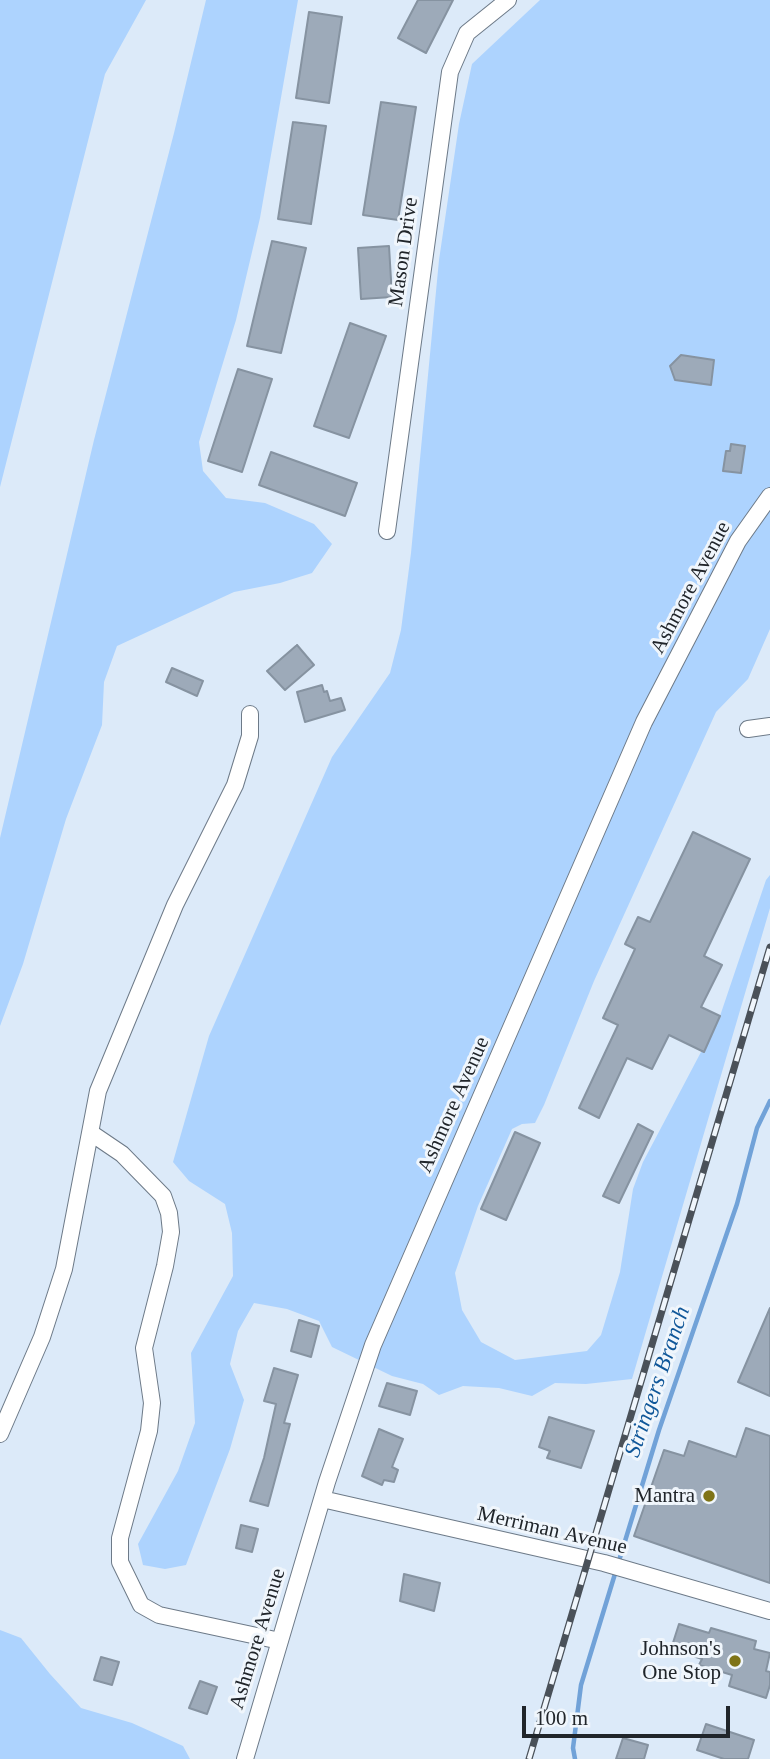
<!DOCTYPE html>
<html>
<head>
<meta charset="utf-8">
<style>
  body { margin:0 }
  #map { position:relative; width:770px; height:1759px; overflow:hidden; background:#dceaf9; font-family:"Times New Roman",serif }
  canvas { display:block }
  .scale { position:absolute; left:522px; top:1706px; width:208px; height:32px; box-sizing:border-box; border:4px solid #20252a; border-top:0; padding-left:9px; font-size:21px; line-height:24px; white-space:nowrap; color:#20252a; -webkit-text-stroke:5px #f0f6fc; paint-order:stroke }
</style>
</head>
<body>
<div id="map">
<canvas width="770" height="1759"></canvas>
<div class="scale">100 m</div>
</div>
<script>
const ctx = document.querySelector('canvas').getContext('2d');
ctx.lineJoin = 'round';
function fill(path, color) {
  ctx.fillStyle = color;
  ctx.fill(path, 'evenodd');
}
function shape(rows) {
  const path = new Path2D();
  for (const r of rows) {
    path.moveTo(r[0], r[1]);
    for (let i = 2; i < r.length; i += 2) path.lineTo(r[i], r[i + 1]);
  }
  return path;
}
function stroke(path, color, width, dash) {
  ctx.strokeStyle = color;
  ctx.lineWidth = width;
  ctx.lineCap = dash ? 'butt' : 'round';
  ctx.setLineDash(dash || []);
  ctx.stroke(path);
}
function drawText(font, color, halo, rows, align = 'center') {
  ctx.font = font + ' "Times New Roman",serif';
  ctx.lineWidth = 6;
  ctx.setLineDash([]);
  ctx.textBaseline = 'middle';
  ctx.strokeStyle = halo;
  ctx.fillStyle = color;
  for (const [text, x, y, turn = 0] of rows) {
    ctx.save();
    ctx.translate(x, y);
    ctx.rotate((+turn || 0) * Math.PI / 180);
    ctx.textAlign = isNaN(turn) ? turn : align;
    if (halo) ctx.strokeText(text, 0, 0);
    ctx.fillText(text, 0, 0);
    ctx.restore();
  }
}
fill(shape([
  [0,0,146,0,105,74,0,487],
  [206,0,298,0,260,218,236,320,199,442,203,471,226,498,265,503,314,524,332,544,312,573,280,583,234,592,117,646,104,682,102,725,66,819,23,964,0,1026,0,838,94,440,174,133],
  [540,0,770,0,770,629,748,679,716,712,594,981,544,1105,535,1123,522,1124,512,1129,478,1206,455,1273,462,1310,481,1342,515,1360,587,1351,601,1335,620,1272,633,1189,643,1162,720,1016,766,880,770,875,770,908,632,1379,586,1384,555,1383,532,1396,499,1388,463,1386,439,1395,423,1384,392,1376,332,1347,319,1321,287,1309,254,1303,238,1331,230,1364,244,1400,230,1449,186,1565,165,1569,143,1565,138,1544,178,1471,195,1423,191,1353,233,1276,232,1233,225,1204,189,1181,173,1162,209,1036,332,757,390,673,401,630,411,553,439,260,459,124,472,64],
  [0,1630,21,1638,50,1674,81,1708,132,1723,183,1746,190,1759,0,1759]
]), '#add3fe');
stroke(shape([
  [575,1759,573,1748,581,1685,659,1430,737,1204,757,1128,770,1101]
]), '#71a2d8', 4.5);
const building = shape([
  [418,0,453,0,426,53,398,38,418,0],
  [309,12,342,17,329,103,296,98,309,12],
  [381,102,416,107,398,220,363,215,381,102],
  [293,122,326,126,311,224,278,219,293,122],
  [272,241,306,248,281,353,247,346,272,241],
  [389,246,392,297,361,299,358,248,389,246],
  [350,323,386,336,349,438,314,426,350,323],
  [681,355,714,360,711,385,675,380,670,366,681,355],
  [238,369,272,379,242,472,208,461,238,369],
  [731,444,745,446,741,473,723,471,726,451,730,451,731,444],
  [271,452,357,483,345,516,259,485,271,452],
  [297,645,314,665,285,690,267,671,297,645],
  [172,668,203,681,197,696,166,682,172,668],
  [322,685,324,692,327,691,330,701,341,698,345,710,305,722,297,692,322,685],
  [693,832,750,859,704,956,722,965,701,1007,720,1016,704,1052,669,1035,652,1069,627,1058,599,1118,579,1108,618,1025,603,1018,635,949,625,944,638,917,650,922,693,832],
  [638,1124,653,1132,619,1203,603,1196,638,1124],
  [515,1132,540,1143,506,1220,481,1209,515,1132],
  [770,1308,770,1396,738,1382,770,1308],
  [299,1320,319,1326,311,1357,291,1351,299,1320],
  [274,1368,298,1375,284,1423,290,1424,268,1506,250,1501,264,1458,276,1404,264,1401,274,1368],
  [387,1383,417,1391,410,1415,379,1406,387,1383],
  [549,1417,594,1431,581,1468,547,1458,550,1451,539,1447,549,1417],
  [746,1428,770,1436,770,1583,634,1536,664,1450,684,1456,689,1441,736,1457,746,1428],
  [379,1429,403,1439,392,1467,398,1470,394,1482,384,1480,382,1485,362,1476,379,1429],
  [241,1525,258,1529,252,1552,236,1548,241,1525],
  [404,1574,440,1583,434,1611,400,1601,404,1574],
  [679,1624,709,1633,711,1628,756,1641,754,1649,770,1653,766,1671,770,1672,770,1685,766,1698,729,1686,732,1675,699,1665,702,1659,671,1649,679,1624],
  [101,1657,119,1662,112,1685,94,1680,101,1657],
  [200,1681,217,1687,207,1714,189,1708,200,1681],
  [706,1724,754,1740,748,1759,724,1759,697,1750,706,1724],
  [623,1738,648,1745,644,1759,616,1759,623,1738]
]);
fill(building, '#9daab9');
stroke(building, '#8693a1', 2);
const street = shape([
  [387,531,450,72,467,33,508,0],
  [748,729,770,726],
  [91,1133,122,1154,163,1196,169,1213,171,1232,165,1266,144,1348,152,1403,149,1431,120,1538,120,1562,141,1605,159,1615,280,1641],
  [0,1434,42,1337,64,1269,98,1091,175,905,235,785,250,736,250,714],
  [322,1499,604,1563,770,1611],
  [245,1759,327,1482,373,1345,644,722,738,541,770,496]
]);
stroke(street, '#6d7a88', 18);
stroke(street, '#fff', 16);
const rail = shape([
  [529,1759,770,947]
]);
stroke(rail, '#4a5159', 7);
stroke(rail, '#f0f6fc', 4.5, [13]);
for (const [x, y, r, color] of [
  [709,1496,7,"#7f7417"],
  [735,1661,7,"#7f7417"]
]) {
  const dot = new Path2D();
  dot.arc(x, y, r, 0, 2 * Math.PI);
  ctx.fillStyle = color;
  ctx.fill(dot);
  stroke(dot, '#f0f6fc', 2.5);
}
drawText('21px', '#20252a', '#f0f6fc', [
  ["Mason Drive",404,252,-82],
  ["Ashmore Avenue",691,588,-62],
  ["Ashmore Avenue",454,1105,-66],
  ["Merriman Avenue",552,1531,13],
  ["Ashmore Avenue",258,1639,-73]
]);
drawText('21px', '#20252a', '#f0f6fc', [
  ["Mantra",695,1496],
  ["Johnson's",721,1649],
  ["One Stop",721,1673]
], 'right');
drawText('italic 23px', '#105799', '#f0f6fc', [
  ["Stringers Branch",658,1382,-71]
]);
</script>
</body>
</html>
